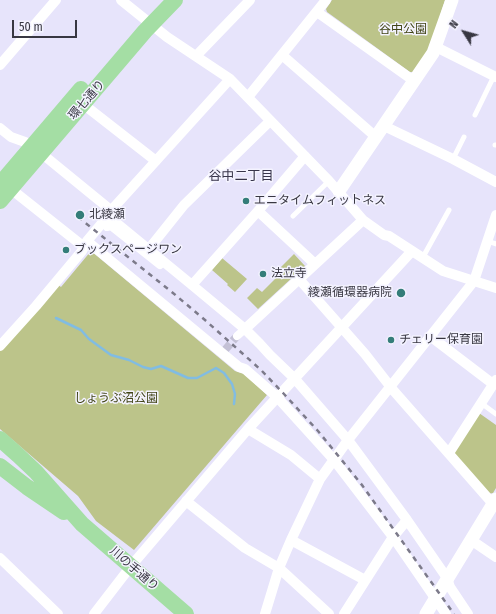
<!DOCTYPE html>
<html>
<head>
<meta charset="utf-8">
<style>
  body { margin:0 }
  #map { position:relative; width:496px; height:614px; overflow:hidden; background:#e7e4fb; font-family:"Fira Sans Condensed",sans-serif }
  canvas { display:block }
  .north { position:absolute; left:444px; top:12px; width:40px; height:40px; -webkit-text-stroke:3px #f4f3ff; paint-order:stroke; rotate:307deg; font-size:11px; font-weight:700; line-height:16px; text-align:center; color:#383742 }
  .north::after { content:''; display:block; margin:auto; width:14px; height:18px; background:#383742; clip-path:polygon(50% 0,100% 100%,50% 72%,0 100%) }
  .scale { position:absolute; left:12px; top:20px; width:65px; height:18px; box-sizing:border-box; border:2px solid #383742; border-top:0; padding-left:5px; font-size:12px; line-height:14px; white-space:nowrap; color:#383742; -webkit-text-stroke:3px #f4f3ff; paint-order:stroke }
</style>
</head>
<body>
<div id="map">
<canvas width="496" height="614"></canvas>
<div class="north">N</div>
<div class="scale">50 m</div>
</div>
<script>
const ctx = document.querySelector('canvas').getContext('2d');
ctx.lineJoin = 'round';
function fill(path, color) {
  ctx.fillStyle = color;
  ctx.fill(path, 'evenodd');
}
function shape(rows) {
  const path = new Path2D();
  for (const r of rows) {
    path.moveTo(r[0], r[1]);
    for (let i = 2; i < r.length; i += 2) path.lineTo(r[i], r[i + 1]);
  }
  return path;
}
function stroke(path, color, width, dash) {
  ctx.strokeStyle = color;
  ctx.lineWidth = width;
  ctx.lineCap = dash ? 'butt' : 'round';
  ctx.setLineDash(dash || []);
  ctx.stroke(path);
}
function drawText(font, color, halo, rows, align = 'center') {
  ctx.font = font + ' "Fira Sans Condensed","Noto Sans JP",sans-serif';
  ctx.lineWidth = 3;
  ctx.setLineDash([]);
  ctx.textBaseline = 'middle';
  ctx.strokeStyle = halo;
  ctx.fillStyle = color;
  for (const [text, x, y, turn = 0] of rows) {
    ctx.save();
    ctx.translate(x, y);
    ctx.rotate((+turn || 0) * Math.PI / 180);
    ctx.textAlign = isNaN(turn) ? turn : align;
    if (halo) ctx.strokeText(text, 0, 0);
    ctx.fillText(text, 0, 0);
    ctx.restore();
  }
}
fill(shape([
  [332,0,445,0,430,48,413,72,410,72,327,12,326,9],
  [91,251,235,371,244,374,267,395,134,550,96,521,78,496,0,429,0,349,57,284,61,287],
  [294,254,305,266,258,309,247,298,257,288,262,292,281,273,278,270],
  [222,258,247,279,235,292,227,285,228,284,212,270],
  [479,413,496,425,496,488,493,493,488,494,455,455,455,450]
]), '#bcc48a');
stroke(shape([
  [56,318,81,330,89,339,111,355,129,360,143,367,151,369,161,366,188,378,197,378,216,368,224,373,232,384,235,394,234,404]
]), '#81bce2', 2.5);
stroke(shape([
  [225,350,237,336]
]), '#c4c1d6', 8, [8, 4]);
stroke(shape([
  [475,115,494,76],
  [495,145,496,145],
  [453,159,464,137],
  [293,216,329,181],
  [487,241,496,244],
  [423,257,449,210],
  [481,403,496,414]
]), '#fff', 5);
stroke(shape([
  [107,227,111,226,160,265],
  [237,336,245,329]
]), '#fff', 8);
stroke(shape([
  [121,0,167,37,230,79,329,181,363,220,384,235,389,236,443,271,496,288],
  [317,12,414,81],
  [436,47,496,77],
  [282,55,376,137],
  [196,56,250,0],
  [0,65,56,0],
  [248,97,326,0],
  [83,104,156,161],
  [384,126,453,159,496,182],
  [0,128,11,137,25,142,31,147],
  [41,153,112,211],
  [258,211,315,264],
  [108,216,192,285,245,329,260,344,270,355,295,379,348,440,407,520,447,578,450,587,468,614],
  [87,241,239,367,245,369,277,397,334,460,393,537,446,614],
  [84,246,87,241,108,216,116,205,230,79],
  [148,250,184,205,270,121],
  [299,279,365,354,393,390,493,504],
  [192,285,258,211,305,156],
  [245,329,363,220],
  [430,336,493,384],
  [0,346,36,306,82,251,84,247,11,189],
  [248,429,291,455,320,479],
  [449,453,496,380],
  [186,501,245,548,279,568,329,614],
  [291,540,365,580],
  [471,540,496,557],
  [0,558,58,614],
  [94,614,131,566,248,429,412,251],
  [265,614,279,568,291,540,320,479,348,440,474,281,496,215],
  [344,614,393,537,407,520]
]), '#fff', 10);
stroke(shape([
  [339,191,433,53,452,0],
  [426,614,496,499]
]), '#fff', 13);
stroke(shape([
  [0,184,81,89],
  [0,201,145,31,175,0],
  [0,439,18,455,36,472,82,524,186,614],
  [0,466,27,487,64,512]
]), '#a4dea4', 16);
stroke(shape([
  [78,217,173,293,205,320,261,370,284,394,318,431,362,485,454,614]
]), '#7c7a8a', 2.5, [5, 5]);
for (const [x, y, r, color] of [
  [246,201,4,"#347d79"],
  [80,215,5,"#347d79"],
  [66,250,4,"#347d79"],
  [263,274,4,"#347d79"],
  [401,293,5,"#347d79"],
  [391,340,4,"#347d79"]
]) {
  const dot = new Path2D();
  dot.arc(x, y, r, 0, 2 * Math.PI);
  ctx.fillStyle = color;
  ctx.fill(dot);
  stroke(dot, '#f4f3ff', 1.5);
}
drawText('12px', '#414517', '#f4f3ff', [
  ["谷中公園",403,30],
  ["しょうぶ沼公園",116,399]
]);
drawText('12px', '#383742', '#f4f3ff', [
  ["環七通り",87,100,-49],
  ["川の手通り",134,569,41]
]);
drawText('12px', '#383742', '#f4f3ff', [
  ["エニタイムフィットネス",254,201],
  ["北綾瀬",89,215],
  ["ブックスページワン",74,250],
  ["法立寺",271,274],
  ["綾瀬循環器病院",392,293,"right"],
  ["チェリー保育園",399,340]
], 'left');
drawText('13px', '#38354b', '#f4f3ff', [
  ["谷中二丁目",241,176]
]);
</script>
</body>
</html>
